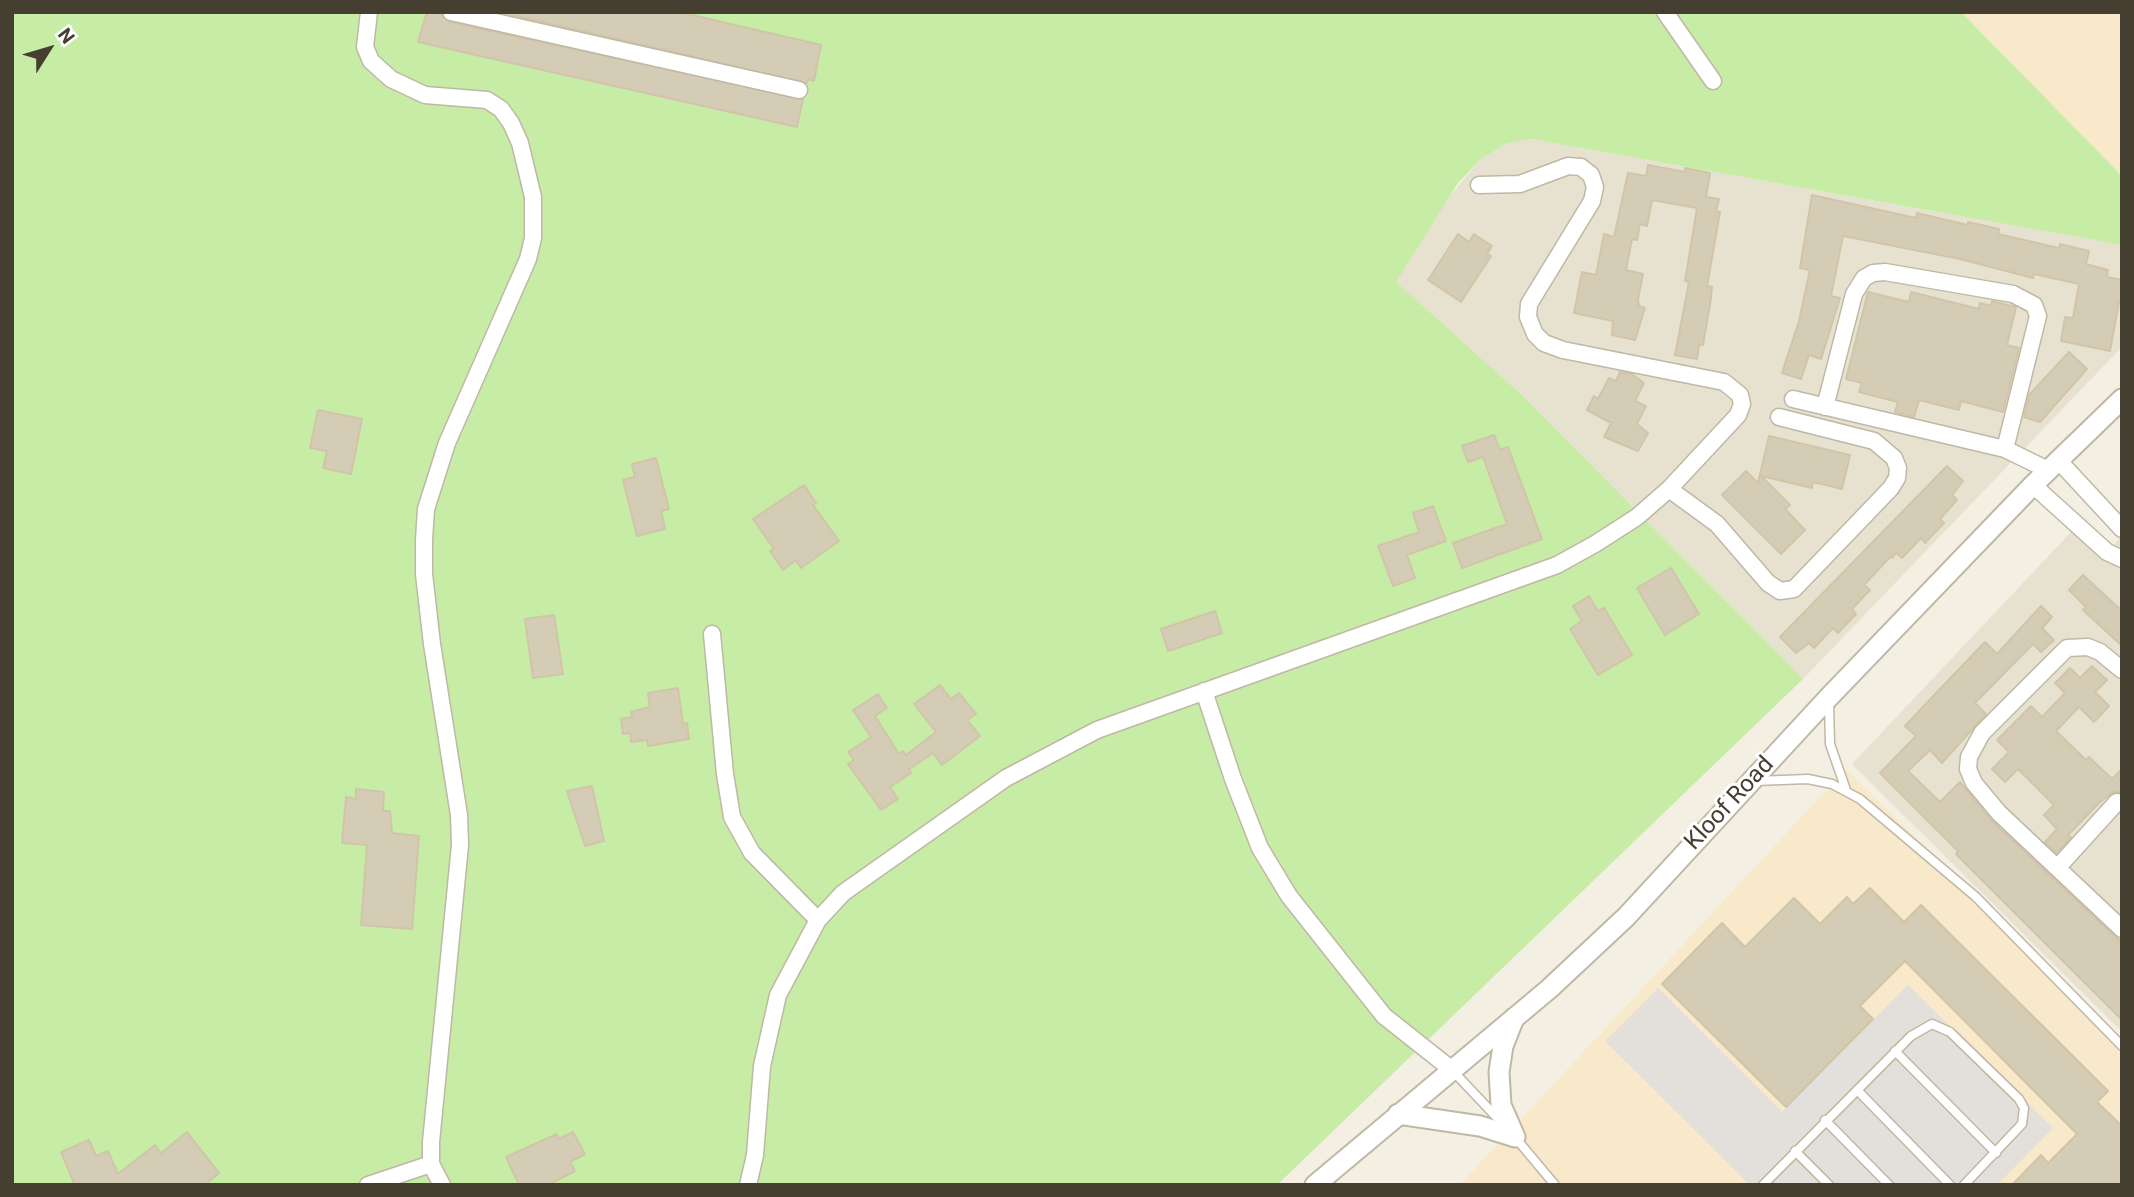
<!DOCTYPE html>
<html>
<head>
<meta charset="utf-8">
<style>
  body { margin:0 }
  #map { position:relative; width:2134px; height:1197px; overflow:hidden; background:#f3efe2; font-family:Roboto,sans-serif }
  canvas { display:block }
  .frame { position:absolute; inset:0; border:14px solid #453f32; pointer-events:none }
  .north { position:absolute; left:14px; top:14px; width:70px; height:70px; -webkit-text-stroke:5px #fff; paint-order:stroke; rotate:53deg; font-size:19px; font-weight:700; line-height:28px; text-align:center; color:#453f32 }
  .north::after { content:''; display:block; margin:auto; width:24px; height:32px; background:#453f32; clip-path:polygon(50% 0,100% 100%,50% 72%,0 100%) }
</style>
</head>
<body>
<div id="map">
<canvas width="2134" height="1197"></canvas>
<div class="frame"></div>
<div class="north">N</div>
</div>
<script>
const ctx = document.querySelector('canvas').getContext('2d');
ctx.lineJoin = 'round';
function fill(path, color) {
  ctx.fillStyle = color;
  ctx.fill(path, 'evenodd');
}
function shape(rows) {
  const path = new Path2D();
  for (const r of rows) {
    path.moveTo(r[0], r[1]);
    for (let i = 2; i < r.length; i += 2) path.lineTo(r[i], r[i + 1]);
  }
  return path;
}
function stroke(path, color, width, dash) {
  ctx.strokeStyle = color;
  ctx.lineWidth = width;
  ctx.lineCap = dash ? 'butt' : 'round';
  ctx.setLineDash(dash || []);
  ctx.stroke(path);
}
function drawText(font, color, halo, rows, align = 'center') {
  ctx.font = font + ' Roboto,sans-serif';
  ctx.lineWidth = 6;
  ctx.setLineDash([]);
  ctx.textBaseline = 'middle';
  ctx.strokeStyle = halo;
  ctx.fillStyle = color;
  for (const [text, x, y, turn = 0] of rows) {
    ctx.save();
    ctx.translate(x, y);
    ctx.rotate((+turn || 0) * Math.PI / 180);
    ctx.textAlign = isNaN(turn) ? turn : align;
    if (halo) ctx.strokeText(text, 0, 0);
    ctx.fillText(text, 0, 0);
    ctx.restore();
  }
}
fill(shape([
  [1531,139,2122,245,2122,347,1803,679,1522,395,1395,282,1440,208,1480,160,1505,144],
  [2073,530,2102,557,2122,536,2122,1032,1852,764]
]), '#e7e2cf');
fill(shape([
  [1961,12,2122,12,2122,176],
  [1846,769,2122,1041,2122,1185,1460,1185]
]), '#f8e9ca');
fill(shape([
  [12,12,1961,12,2122,176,2122,245,1531,139,1505,144,1480,160,1458,183,1396,282,1522,395,1803,679,1277,1185,12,1185]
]), '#c6eca6');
fill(shape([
  [1908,985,2053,1128,1997,1185,1750,1185,1605,1041,1658,988,1782,1112]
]), '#e3e0db');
const building = shape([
  [427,12,441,12,449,22,803,99,797,127,418,42,427,12],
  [500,12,679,12,821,45,814,81,808,79,807,83,500,12],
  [1648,165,1685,172,1685,168,1710,173,1706,197,1719,199,1716,211,1720,212,1707,286,1712,287,1711,298,1703,345,1699,345,1697,359,1675,355,1689,282,1685,281,1697,208,1652,200,1647,226,1640,224,1637,240,1632,239,1626,270,1643,274,1638,299,1639,306,1645,308,1635,340,1612,335,1613,321,1574,313,1582,272,1596,275,1604,234,1614,237,1628,173,1646,176,1648,165],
  [1812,195,1916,218,1917,213,1968,225,1968,222,1999,229,1998,234,2059,248,2060,244,2089,251,2086,264,2108,270,2107,277,2122,280,2122,302,2119,302,2110,351,2061,341,2065,317,2073,318,2079,284,2034,274,2033,278,1960,259,1843,236,1831,296,1840,298,1821,359,1809,355,1801,379,1782,373,1799,321,1810,270,1800,268,1812,195],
  [1458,234,1469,242,1474,234,1492,246,1487,254,1491,256,1461,302,1428,280,1458,234],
  [1868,292,1909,302,1911,292,1979,309,1980,303,1991,306,1992,301,2016,307,2007,345,2019,348,2003,412,1961,401,1959,410,1919,400,1914,417,1895,412,1898,402,1859,392,1862,383,1846,379,1868,292],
  [2069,352,2087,369,2040,422,2024,417,2029,395,2069,352],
  [1620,372,1632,374,1644,383,1635,401,1646,406,1637,424,1648,433,1638,451,1604,437,1611,423,1587,410,1594,396,1598,399,1609,378,1616,381,1620,372],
  [318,410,362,419,351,474,323,468,327,451,310,448,318,410],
  [1494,435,1500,450,1508,447,1542,539,1462,568,1453,543,1507,524,1483,457,1468,462,1462,446,1494,435],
  [1769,436,1850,455,1842,489,1813,482,1812,488,1761,476,1790,505,1785,509,1805,530,1781,554,1722,495,1746,471,1758,483,1769,436],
  [656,458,669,509,661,511,665,529,637,536,623,480,635,477,632,464,656,458],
  [1947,466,1963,481,1952,495,1957,500,1940,519,1944,523,1925,543,1921,538,1902,558,1896,553,1892,558,1890,557,1864,585,1870,590,1852,609,1856,614,1838,633,1833,628,1814,648,1809,643,1796,653,1780,637,1947,466],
  [804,485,816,503,813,505,839,541,801,568,796,560,783,570,770,551,774,549,753,519,804,485],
  [1433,506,1446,541,1407,555,1415,578,1393,586,1378,546,1419,532,1413,513,1433,506],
  [1671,568,1699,614,1665,635,1637,588,1671,568],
  [2083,575,2122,611,2122,646,2083,610,2086,607,2069,590,2083,575],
  [1589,596,1598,611,1604,608,1632,655,1598,675,1570,629,1582,621,1573,606,1589,596],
  [2041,606,2052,617,2042,628,2054,640,2041,652,2033,644,1975,703,1986,714,1942,763,1930,750,1908,771,1940,802,1960,782,1992,821,2122,943,2122,1020,1956,854,1958,851,1880,773,1916,736,1905,726,1937,692,1985,642,1997,654,2041,606],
  [1215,611,1222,633,1168,651,1161,629,1215,611],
  [554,615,563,674,533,678,525,619,554,615],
  [2092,666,2107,680,2095,692,2109,706,2094,722,2079,707,2056,731,2086,760,2089,757,2112,779,2122,769,2122,793,2113,792,2099,803,2068,835,2071,837,2057,853,2045,842,2057,829,2044,815,2054,805,2018,769,2005,782,1992,769,2009,752,1997,740,2031,706,2042,717,2065,693,2055,683,2070,668,2080,678,2092,666],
  [940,685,951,699,959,693,976,714,967,720,980,736,942,765,933,753,909,769,911,773,890,787,898,799,881,810,848,764,854,760,848,752,871,737,853,710,878,694,887,708,875,716,899,754,903,751,906,755,936,732,914,704,940,685],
  [678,688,683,724,687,723,689,739,648,746,647,740,631,742,630,733,623,734,621,719,632,717,631,712,650,707,648,693,678,688],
  [592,786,604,841,585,846,567,791,592,786],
  [356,789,384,792,383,811,390,811,392,833,419,836,412,929,361,925,367,845,342,843,346,797,356,799,356,789],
  [1870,888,1904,922,1921,905,2108,1091,2097,1102,2122,1126,2122,1185,2012,1185,2041,1155,2048,1163,2077,1134,1905,961,1860,1006,1873,1019,1786,1107,1662,984,1722,923,1745,947,1794,898,1820,924,1847,897,1853,904,1870,888],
  [187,1132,219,1173,205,1185,75,1185,61,1152,89,1140,96,1156,108,1151,118,1174,155,1145,161,1153,187,1132],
  [573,1132,585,1154,570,1162,575,1171,548,1185,519,1185,506,1157,557,1134,559,1139,573,1132]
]);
fill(building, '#d5ccb6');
stroke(building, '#d1c5a9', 2);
const service = shape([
  [1829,703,1830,744,1846,790],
  [1755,781,1808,779,1832,784,1860,799,1976,897,2122,1046],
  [1895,1051,1996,1153],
  [1452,1070,1503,1124],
  [1857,1090,1950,1185],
  [1825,1120,1889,1185],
  [1514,1136,1555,1185],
  [1795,1151,1829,1185],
  [1763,1185,1911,1036,1932,1024,1950,1032,2019,1099,2024,1108,2022,1124,1964,1185]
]);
const minor = shape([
  [369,12,365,47,371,61,391,79,425,95,487,100,501,109,511,123,520,143,533,197,533,238,528,259,447,443,426,509,424,540,424,574,432,644,459,815,460,845,431,1142,431,1164,442,1185],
  [451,12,799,90],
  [1665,12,1713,81],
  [1793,399,2005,449,2048,470],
  [1825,407,1854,294,1864,278,1873,273,1885,272,2013,294,2034,305,2038,316,2005,449],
  [2058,460,2122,529],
  [2033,485,2107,552,2122,559],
  [1669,489,1717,524,1768,583,1780,591,1794,589,1891,488,1897,478,1898,468,1894,458,1874,441,1779,417],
  [712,634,725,774,732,817,752,853,818,920],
  [2122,670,2100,652,2088,647,2067,648,1982,733,1969,757,1968,769,1974,783,1999,813,2122,929],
  [1204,691,1233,779,1260,848,1289,896,1384,1016,1451,1069],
  [2058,867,2117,802],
  [368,1185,431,1164],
  [748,1185,755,1155,762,1066,778,995,818,920,843,893,1006,778,1097,730,1557,565,1595,544,1637,517,1669,489,1738,415,1742,404,1740,395,1724,382,1563,350,1544,343,1535,334,1528,317,1529,304,1592,201,1595,187,1591,175,1581,167,1568,166,1520,184,1479,185]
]);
const tertiary = shape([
  [1514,1018,1503,1046,1499,1072,1501,1105,1515,1137],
  [1398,1114,1480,1126,1515,1137],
  [1315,1185,1549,989,1626,917,1830,696,2033,485,2122,399]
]);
stroke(service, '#bfb8a4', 11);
stroke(minor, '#bfb8a4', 19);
stroke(tertiary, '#bfb8a4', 23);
stroke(service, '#fff', 8);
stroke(minor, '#fff', 16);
stroke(tertiary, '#fff', 19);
drawText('24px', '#453f32', '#fff', [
  ["Kloof Road",1730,804,-47]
]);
</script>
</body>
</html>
